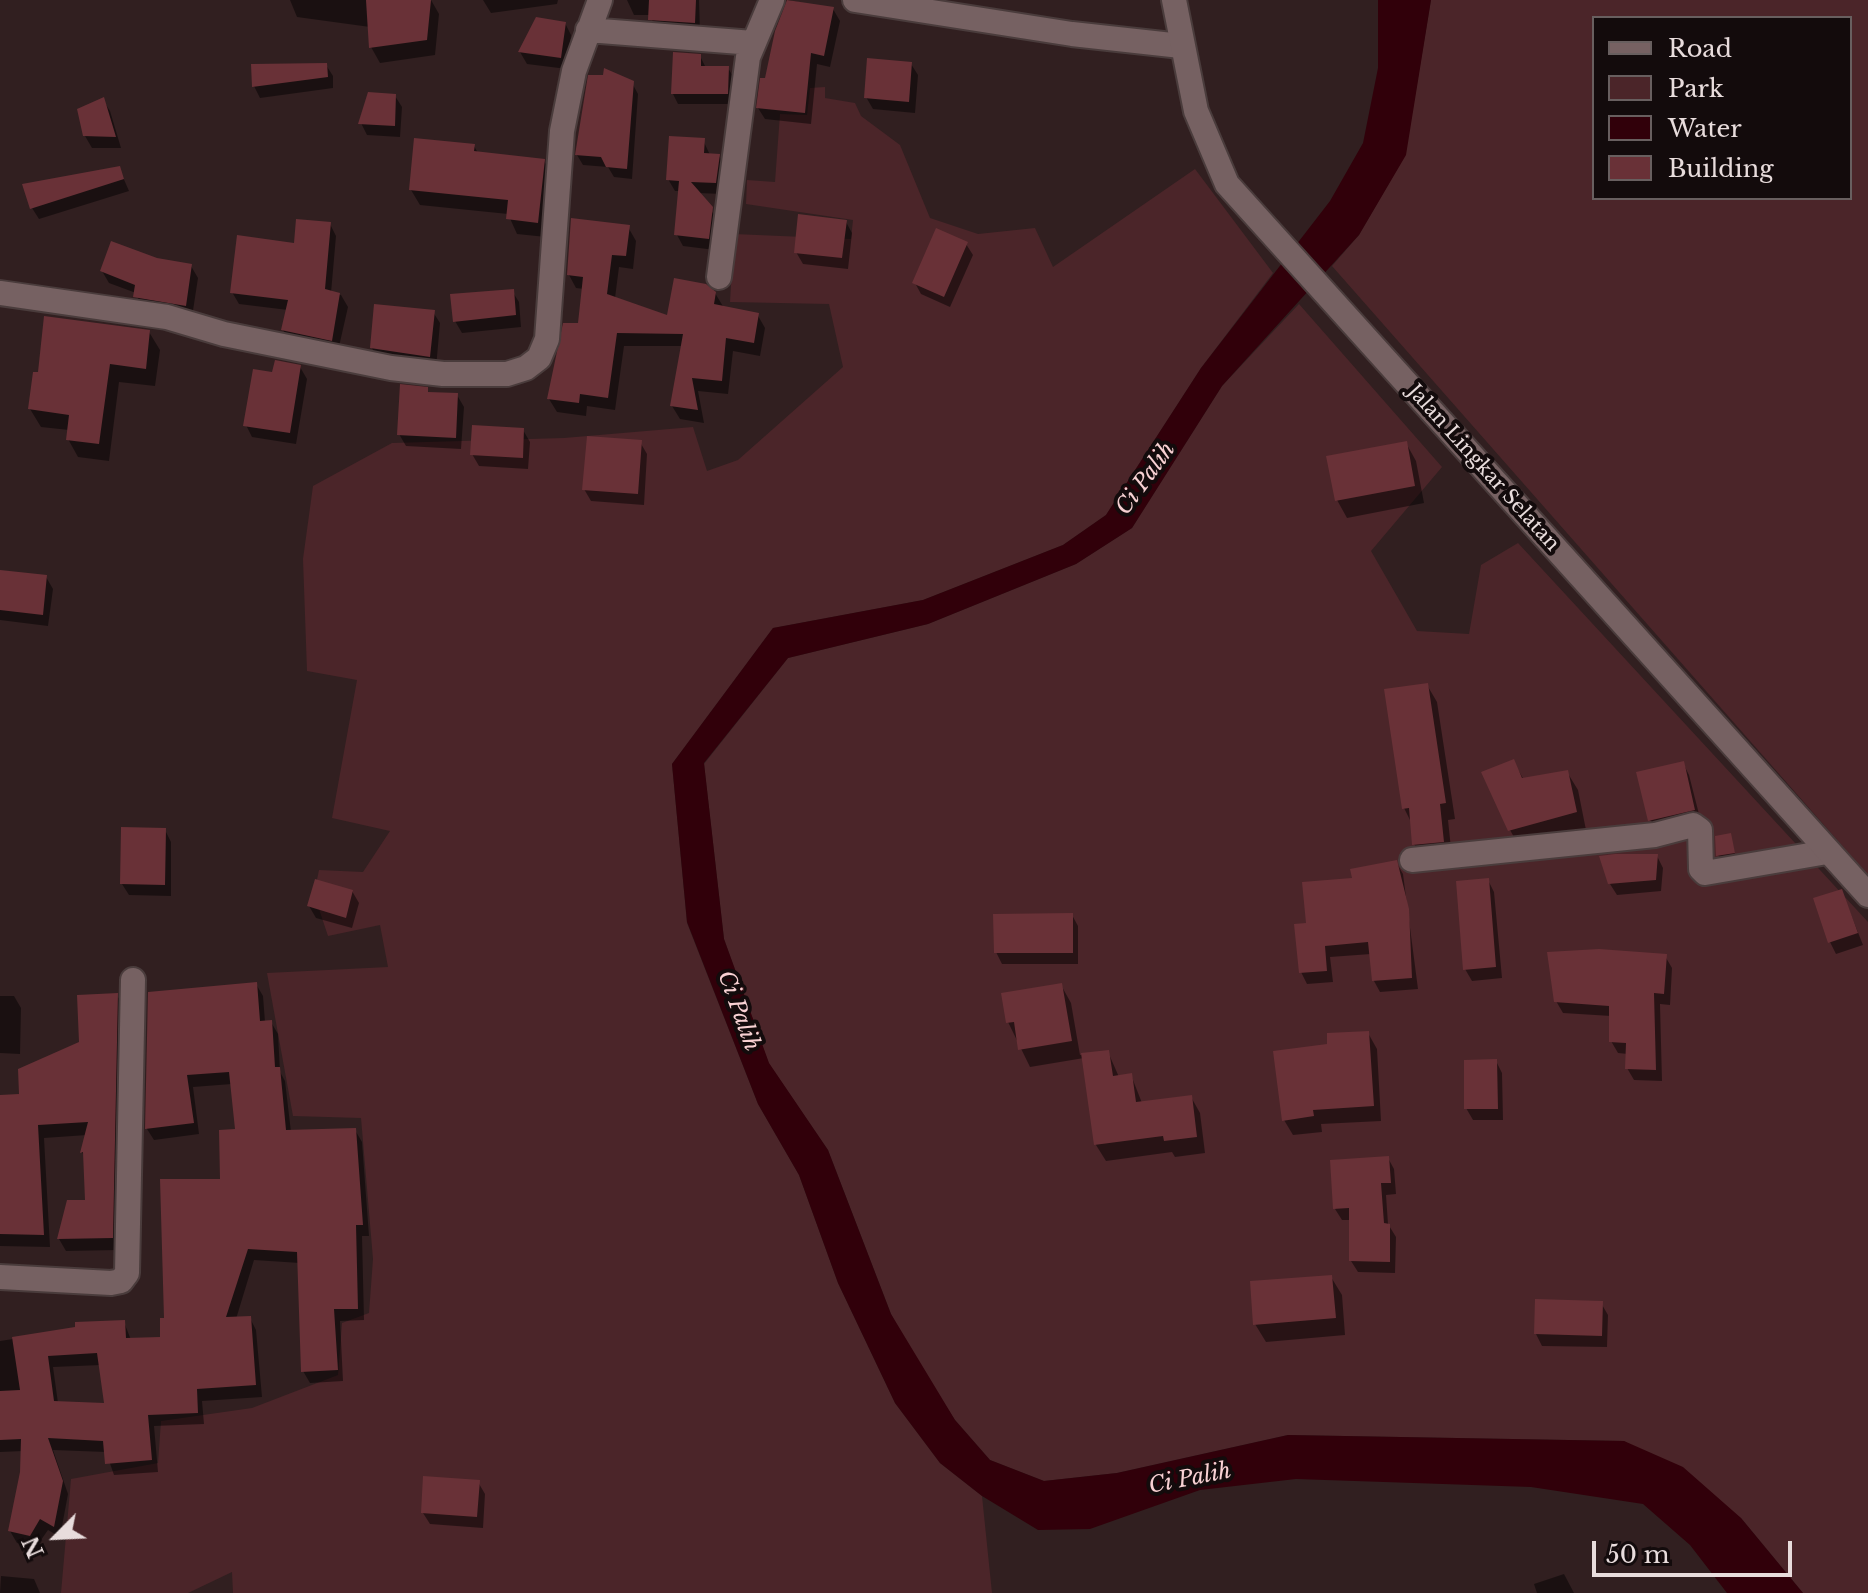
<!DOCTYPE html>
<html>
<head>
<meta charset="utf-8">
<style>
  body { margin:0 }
  #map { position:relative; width:1868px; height:1593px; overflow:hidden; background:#311f20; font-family:"Libre Baskerville",serif }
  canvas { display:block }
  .legend { position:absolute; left:1592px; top:16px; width:260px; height:184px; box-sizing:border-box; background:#130b0c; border:2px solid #685f5f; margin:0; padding:10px 14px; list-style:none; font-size:24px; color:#e8dcdc }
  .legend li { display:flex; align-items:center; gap:16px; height:40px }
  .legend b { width:40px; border:2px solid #685f5f }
  .north { position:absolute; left:16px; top:1497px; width:80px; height:80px; -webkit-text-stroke:6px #130b0c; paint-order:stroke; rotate:246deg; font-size:22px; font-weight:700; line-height:32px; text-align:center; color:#e8dcdc }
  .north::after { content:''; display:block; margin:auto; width:28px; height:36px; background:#e8dcdc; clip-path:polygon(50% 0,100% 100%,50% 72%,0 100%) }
  .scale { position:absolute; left:1592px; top:1541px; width:200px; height:36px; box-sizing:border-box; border:4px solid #e8dcdc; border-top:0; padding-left:10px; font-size:24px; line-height:28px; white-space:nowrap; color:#e8dcdc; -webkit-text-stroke:6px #130b0c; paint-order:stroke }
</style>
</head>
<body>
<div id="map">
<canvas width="1868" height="1593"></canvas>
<ul class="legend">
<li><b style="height:10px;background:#766162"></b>Road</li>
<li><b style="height:22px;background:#4b2529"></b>Park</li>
<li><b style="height:22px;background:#31000a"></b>Water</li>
<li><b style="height:22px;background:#693137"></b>Building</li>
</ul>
<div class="north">N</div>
<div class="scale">50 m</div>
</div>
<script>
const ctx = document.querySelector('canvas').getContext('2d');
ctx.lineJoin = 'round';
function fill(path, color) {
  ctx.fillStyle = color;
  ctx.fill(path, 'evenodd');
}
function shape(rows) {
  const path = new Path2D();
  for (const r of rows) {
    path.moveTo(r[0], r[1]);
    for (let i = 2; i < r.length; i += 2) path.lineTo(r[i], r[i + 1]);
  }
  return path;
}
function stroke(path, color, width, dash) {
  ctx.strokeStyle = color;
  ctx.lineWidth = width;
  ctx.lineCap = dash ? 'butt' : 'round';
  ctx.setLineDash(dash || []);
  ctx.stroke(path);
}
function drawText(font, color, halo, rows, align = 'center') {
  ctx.font = font + ' "Libre Baskerville",serif';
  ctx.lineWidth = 8;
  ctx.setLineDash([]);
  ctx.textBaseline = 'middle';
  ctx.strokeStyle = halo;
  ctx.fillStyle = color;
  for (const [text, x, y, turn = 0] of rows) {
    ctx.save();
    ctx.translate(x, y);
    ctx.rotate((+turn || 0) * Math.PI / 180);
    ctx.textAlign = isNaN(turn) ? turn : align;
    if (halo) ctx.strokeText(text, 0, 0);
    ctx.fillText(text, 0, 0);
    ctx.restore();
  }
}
fill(shape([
  [1431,0,1868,0,1868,875,1332,266,1359,235,1405,155],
  [1594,18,1850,18,1850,198,1594,198],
  [825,87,825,98,855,103,861,116,900,145,930,218,978,234,1035,228,1053,267,1195,169,1273,273,1201,368,1106,515,1063,545,923,600,773,628,672,764,687,923,758,1104,799,1175,838,1283,895,1403,940,1463,982,1496,992,1593,233,1593,232,1572,188,1593,61,1593,71,1479,158,1463,161,1421,252,1408,338,1375,342,1323,369,1313,373,1259,361,1118,293,1116,267,973,388,967,380,925,328,936,314,894,319,870,363,872,390,831,332,818,357,680,307,671,303,559,313,486,392,443,564,438,693,427,707,471,738,460,843,367,829,304,730,302,734,234,851,239,853,220,746,204,747,180,775,182,780,114,807,115,810,88],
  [1299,304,1442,467,1371,551,1417,631,1469,634,1481,565,1518,543,1868,922,1868,1593,1803,1593,1741,1518,1624,1441,1288,1435,1117,1473,1044,1481,990,1460,955,1420,918,1364,891,1314,828,1150,769,1064,724,939,704,764,788,658,928,624,1076,564,1132,528,1222,386]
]), '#4b2529');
fill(shape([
  [1378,0,1431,0,1406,155,1359,235,1222,386,1132,528,1076,564,928,624,788,658,704,763,724,939,769,1063,828,1150,891,1314,955,1420,990,1460,1044,1481,1117,1473,1288,1435,1624,1441,1683,1467,1741,1518,1803,1593,1727,1593,1690,1545,1643,1504,1531,1487,1296,1479,1200,1490,1090,1529,1038,1530,982,1496,940,1463,895,1403,838,1283,799,1175,758,1104,687,922,672,764,773,628,923,600,1063,545,1106,515,1201,368,1330,201,1363,143,1378,68]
]), '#31000a');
fill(shape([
  [290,0,431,0,439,14,435,55,380,63,371,47,370,27,297,17],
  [483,0,558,0,557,4,491,13],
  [627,0,699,0,700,34,657,31,650,15,634,15],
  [788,0,833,9,840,21,830,67,817,64,811,124,765,119,758,108],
  [565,23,571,35,567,69,527,64,520,52],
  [700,56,706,68,728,68,734,78,733,104,678,104,673,94],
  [911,64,918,75,915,113,873,109,866,97],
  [326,65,333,76,333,88,260,98,254,86],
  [632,83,638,94,632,179,614,177,608,167,583,165,577,155],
  [395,96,402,107,400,137,367,135,361,123],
  [103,100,110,111,121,148,92,148,85,136],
  [703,140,710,155,719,156,726,167,722,194,698,193,719,221,715,250,683,246,677,235,680,191,675,191,668,179],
  [474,146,478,153,544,161,553,176,546,237,517,234,508,214,420,205,411,190],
  [119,168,129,191,39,219,32,208],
  [846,222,852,233,848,269,803,264,796,252],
  [330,224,336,236,331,293,341,295,348,307,338,351,290,342,283,330,288,310,239,304,232,292],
  [628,227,636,241,633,269,619,267,615,298,669,318,715,293,724,308,757,314,765,328,760,356,733,351,728,394,698,391,704,423,680,419,672,406,683,346,624,346,615,410,587,406,586,416,557,412,549,399,580,325,584,289,576,288,569,275],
  [966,244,973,255,950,307,921,294,915,283],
  [157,260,191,266,198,278,192,317,142,308,136,293,109,283,102,271],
  [512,291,519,302,521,327,462,333,455,321],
  [433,312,440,323,436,368,378,360,372,348],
  [149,332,160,350,155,386,119,382,109,461,78,457,68,439,69,430,41,427,30,409],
  [300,367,307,379,296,444,252,437,246,425,274,374],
  [427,389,429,394,457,395,464,407,461,449,406,446,399,434],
  [523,430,530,442,528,469,479,466,472,454],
  [640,442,647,454,644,505,591,501,584,489],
  [1406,443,1416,461,1424,503,1347,518,1337,500],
  [0,572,46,577,53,589,48,626,0,620],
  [1427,685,1437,702,1455,819,1448,820,1452,858,1424,861,1414,844,1412,824,1404,808],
  [1513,761,1524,780,1567,772,1578,790,1586,830,1520,848,1510,830],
  [1683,763,1689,775,1701,822,1657,831,1650,820],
  [165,830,171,842,171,896,129,895,122,884],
  [1730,835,1736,858,1721,860,1718,855],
  [1657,856,1663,868,1661,891,1617,895,1610,884],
  [1396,862,1403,874,1418,989,1380,992,1374,981,1371,954,1330,957,1333,982,1307,984,1301,972,1308,925,1354,880],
  [1488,880,1494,892,1502,978,1472,981,1465,969],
  [352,891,359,903,352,928,316,918,309,906],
  [1842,892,1863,945,1836,954,1830,942],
  [1072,915,1078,926,1078,964,1002,964,996,952],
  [1665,956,1672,968,1670,1005,1660,1004,1662,1081,1634,1080,1627,1068,1628,1054,1618,1053,1611,1041,1611,1016,1563,1013,1556,1001],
  [256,984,263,996,265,1022,271,1022,278,1034,280,1072,285,1081,291,1132,355,1130,362,1142,369,1236,362,1236,364,1320,340,1321,343,1381,310,1383,303,1371,300,1263,254,1260,236,1319,250,1318,256,1330,262,1397,202,1401,204,1424,154,1426,158,1472,114,1475,106,1452,53,1450,68,1494,60,1537,48,1530,36,1547,17,1543,10,1531,22,1472,23,1451,0,1452,0,1341,124,1322,131,1340,162,1339,166,1320,222,1181,237,1131,232,1084,193,1087,199,1134,154,1140,147,1129,150,994],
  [101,1365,106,1405,58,1403,53,1367],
  [1061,985,1071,1003,1080,1055,1108,1052,1119,1077,1131,1075,1142,1103,1191,1097,1200,1113,1205,1153,1175,1157,1172,1152,1106,1161,1096,1145,1084,1058,1030,1067,1008,1022],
  [117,995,124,1008,119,1250,66,1251,59,1239,87,1202,86,1159,82,1152,87,1135,44,1138,50,1247,0,1246,0,1097,22,1096,81,1043],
  [0,996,14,996,21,1008,20,1054,0,1053],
  [1368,1033,1377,1049,1381,1121,1321,1124,1322,1132,1293,1135,1284,1120,1329,1045],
  [1496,1061,1502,1073,1503,1120,1473,1120,1466,1108],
  [1388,1158,1394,1169,1396,1194,1386,1195,1388,1224,1396,1237,1395,1273,1358,1272,1351,1261,1351,1220,1342,1220,1335,1209],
  [1331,1277,1342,1295,1345,1335,1266,1342,1255,1324],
  [1601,1303,1608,1315,1607,1347,1542,1346,1536,1334],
  [478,1482,485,1494,483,1528,430,1524,423,1513],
  [1564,1574,1574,1593,1537,1593,1534,1584],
  [1,1576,34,1579,40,1593,0,1593]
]), '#0007');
fill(shape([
  [366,0,431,0,427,40,369,48],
  [649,0,696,0,695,23,648,20],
  [787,0,834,7,824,56,811,53,805,113,756,108,760,78,765,78,775,31],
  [536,17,566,22,561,58,518,52],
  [673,52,701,54,701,66,729,66,728,94,671,94],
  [867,58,912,62,909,102,864,98],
  [327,63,328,77,252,87,251,64],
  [604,68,634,81,627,169,606,167,601,157,575,155,588,75,603,75],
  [368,92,396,94,395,126,358,124],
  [104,97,116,137,83,136,77,109],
  [669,136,705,138,704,153,720,154,716,183,691,182,713,207,709,239,674,235,679,181,666,180],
  [414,138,475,144,474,151,545,159,538,223,506,219,508,200,409,190],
  [120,166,124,179,30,209,22,184],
  [798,214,847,220,842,258,794,253],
  [571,218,630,225,626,256,612,255,607,294,667,315,674,278,706,284,716,292,714,304,759,313,754,343,726,338,722,381,692,378,698,410,670,406,683,334,617,333,608,398,580,394,579,403,547,399,563,323,578,323,583,277,567,275],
  [296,219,331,222,325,289,340,293,332,341,281,330,288,300,230,293,237,235,294,243],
  [936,228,968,242,944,297,912,283],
  [111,241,157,258,192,264,186,306,133,297,135,285,100,271],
  [514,289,516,315,453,322,450,294],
  [374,304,435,310,430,357,370,348],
  [44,316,150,330,146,369,110,364,99,444,66,440,69,415,28,409,33,372,38,372],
  [275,360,301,365,290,433,243,426,253,369,272,372],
  [400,384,428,387,428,392,458,393,456,438,397,435],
  [472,425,524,428,523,458,470,455],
  [587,436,642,440,638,494,582,490],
  [1407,441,1415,486,1335,501,1326,456],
  [0,570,47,575,43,615,0,610],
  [1428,683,1446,803,1440,804,1444,842,1412,845,1409,808,1402,809,1384,689],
  [1514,759,1522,778,1568,770,1577,812,1508,831,1481,772],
  [1684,761,1695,810,1648,821,1636,772],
  [121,827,166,828,165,885,120,884],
  [1731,833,1735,853,1716,856,1715,836],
  [1615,854,1658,854,1656,880,1608,884,1599,856],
  [1397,860,1409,909,1412,978,1372,981,1368,942,1325,946,1327,971,1299,973,1294,924,1306,923,1302,882,1352,878,1350,869],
  [1489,878,1496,967,1463,970,1456,881],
  [315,879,353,890,346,918,307,906],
  [1842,889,1858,933,1828,943,1813,898],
  [1073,913,1073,953,994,953,993,914],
  [1599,949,1667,954,1664,994,1654,993,1656,1070,1625,1069,1626,1043,1609,1042,1609,1006,1554,1002,1547,952],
  [257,982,260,1021,272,1020,275,1067,280,1067,286,1130,356,1128,363,1225,356,1225,358,1309,334,1309,338,1370,301,1372,297,1252,248,1249,226,1317,251,1316,256,1385,197,1389,198,1413,148,1415,152,1460,105,1464,103,1441,48,1438,63,1481,54,1527,40,1519,30,1536,8,1531,20,1472,21,1439,0,1440,0,1391,20,1390,12,1337,75,1327,75,1322,125,1320,126,1338,160,1337,160,1318,164,1318,160,1179,220,1179,219,1130,235,1129,229,1072,187,1075,194,1123,145,1129,148,992],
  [97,1353,104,1403,54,1401,48,1356],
  [1062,983,1072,1041,1018,1050,1014,1022,1006,1023,1001,993],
  [118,993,113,1238,57,1239,67,1200,85,1200,83,1152,80,1153,88,1122,38,1125,44,1235,0,1234,0,1095,19,1094,18,1069,79,1042,77,995],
  [1369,1031,1374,1106,1313,1110,1314,1116,1282,1121,1273,1051,1327,1044,1327,1033],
  [1109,1050,1113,1076,1132,1073,1136,1102,1192,1095,1197,1137,1164,1141,1163,1136,1094,1145,1081,1053],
  [1497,1059,1498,1109,1464,1109,1464,1060],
  [1389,1156,1391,1183,1381,1183,1384,1223,1390,1224,1390,1262,1349,1261,1349,1208,1333,1209,1330,1160],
  [1332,1275,1336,1318,1253,1325,1250,1281],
  [1535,1299,1603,1301,1602,1336,1534,1334],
  [423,1476,480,1480,477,1517,421,1513]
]), '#693137');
const minor = shape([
  [855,0,1072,34,1181,46],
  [588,30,753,43],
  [719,277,748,57,772,0],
  [0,293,167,317,224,334,391,368,443,374,507,374,526,368,539,358,547,339,562,131,574,71,600,0],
  [1412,860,1655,835,1693,825,1700,830,1701,869,1705,873,1827,852],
  [0,1277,111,1283,121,1281,127,1273,133,980]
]);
const tertiary = shape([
  [1174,0,1196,111,1227,184,1868,895]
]);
stroke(minor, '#4a3c3c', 28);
stroke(tertiary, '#4a3c3c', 28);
stroke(minor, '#766162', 24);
stroke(tertiary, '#766162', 24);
drawText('20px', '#e8dcdc', '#130b0c', [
  ["Jalan Lingkar Selatan",1483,468,48]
]);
drawText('italic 22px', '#f8d1d3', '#130b0c', [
  ["Ci Palih",1146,479,-54],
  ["Ci Palih",738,1011,70],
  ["Ci Palih",1190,1479,-11]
]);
</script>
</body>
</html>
